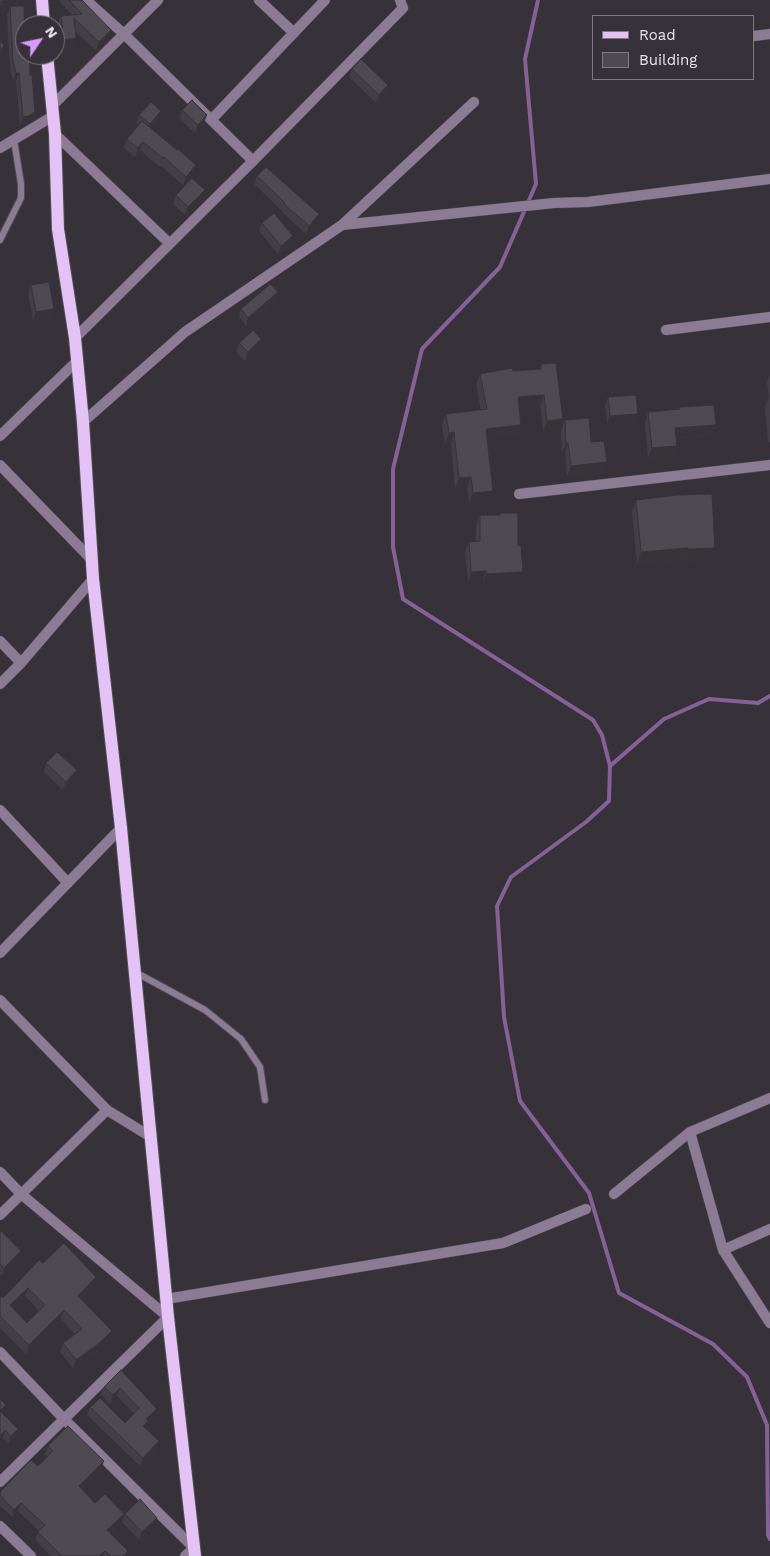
<!DOCTYPE html>
<html>
<head>
<meta charset="utf-8">
<style>
  body { margin:0 }
  #map { position:relative; width:770px; height:1556px; overflow:hidden; background:#37323a; font-family:"Work Sans",sans-serif }
  canvas { display:block }
  .legend { position:absolute; left:592px; top:15px; width:162px; height:65px; box-sizing:border-box; background:#37323a; border:1px solid #7e7a80; margin:0; padding:6px 9px; list-style:none; font-size:15px; color:#e9e5ea }
  .legend li { display:flex; align-items:center; gap:10px; height:25px }
  .legend b { width:25px; border:1px solid #7e7a80 }
  .north { position:absolute; left:15px; top:15px; width:50px; height:50px; box-sizing:border-box; background:#37323a; border:1px solid #7e7a80; border-radius:50%; rotate:56deg; font-size:14px; font-weight:700; line-height:20px; text-align:center; color:#e9e5ea }
  .north::after { content:''; display:block; margin:auto; width:18px; height:22px; background:#d99af7; clip-path:polygon(50% 0,100% 100%,50% 72%,0 100%) }
</style>
</head>
<body>
<div id="map">
<canvas width="770" height="1556"></canvas>
<ul class="legend">
<li><b style="height:6px;background:#e4c2f5"></b>Road</li>
<li><b style="height:14px;background:#4f4952"></b>Building</li>
</ul>
<div class="north">N</div>
</div>
<script>
const ctx = document.querySelector('canvas').getContext('2d');
ctx.lineJoin = 'round';
function shape(rows) {
  const path = new Path2D();
  for (const r of rows) {
    path.moveTo(r[0], r[1]);
    for (let i = 2; i < r.length; i += 2) path.lineTo(r[i], r[i + 1]);
  }
  return path;
}
function stroke(path, color, width, dash) {
  ctx.strokeStyle = color;
  ctx.lineWidth = width;
  ctx.lineCap = dash ? 'butt' : 'round';
  ctx.setLineDash(dash || []);
  ctx.stroke(path);
}
function fill(path, color) {
  ctx.fillStyle = color;
  ctx.fill(path, 'evenodd');
}
stroke(shape([
  [538,0,525,59,536,184,500,267,422,349,393,469,393,547,403,599,593,720,602,735,610,766,609,801,586,822,511,877,497,906,504,1017,520,1101,589,1193,619,1293,713,1344,747,1377,767,1425,768,1535,770,1539],
  [610,766,664,719,709,699,758,703,770,696]
]), '#866197', 4);
const service = shape([
  [0,240,21,198,21,184,14,140],
  [135,972,205,1010,241,1039,260,1067,265,1100]
]);
const minor = shape([
  [86,0,124,34,253,161],
  [259,0,294,33],
  [754,36,770,34],
  [52,106,158,0],
  [212,119,325,0],
  [55,134,169,243],
  [0,148,53,116],
  [342,225,554,203,588,202,770,179],
  [666,330,770,317],
  [75,338,253,161,403,8,400,0],
  [83,422,185,332,342,225,474,102],
  [0,465,92,560],
  [519,494,770,465],
  [0,641,21,663],
  [0,684,21,663,93,579],
  [0,810,68,883],
  [0,953,121,828],
  [0,1000,107,1110,151,1137],
  [690,1132,723,1250,770,1323],
  [0,1172,21,1194,168,1317,0,1482],
  [614,1194,690,1132,770,1098],
  [0,1215,107,1110],
  [723,1250,770,1229],
  [166,1299,503,1243,586,1209],
  [0,1352,64,1419,194,1548,185,1556],
  [0,1526,31,1556]
]);
const tertiary = shape([
  [0,436,77,361]
]);
const primary = shape([
  [42,0,44,25],
  [47,55,55,134,58,229,75,338,83,422,93,579,121,828,168,1317,195,1556]
]);
stroke(service, '#534f56', 8);
stroke(minor, '#534f56', 11);
stroke(tertiary, '#534f56', 11);
stroke(primary, '#534f56', 14);
stroke(service, '#8c7b94', 6);
stroke(minor, '#8c7b94', 10);
stroke(tertiary, '#8c7b94', 10);
stroke(primary, '#e4c2f5', 12);
fill(shape([
  [0,0,18,0,16,6,30,75,35,112,32,120,26,124,20,125,16,81,13,81,10,69,7,14,9,10,0,12],
  [59,0,82,0,108,38,96,51,75,31,76,38,73,46,61,48,58,24,61,16,72,15,59,1],
  [352,69,388,85,386,93,376,103,349,77],
  [182,110,204,123,195,133,179,118],
  [139,115,158,119,151,128,193,173,183,185,161,166,160,167,140,150,135,157,124,148,127,139,139,125,136,123],
  [257,176,316,222,306,234,282,212,282,211,254,184],
  [176,195,202,198,185,215,173,204],
  [262,223,290,244,278,254,259,231],
  [31,285,54,309,51,317,33,320,28,294],
  [278,292,275,300,246,326,239,316,241,309],
  [239,343,258,347,245,361,236,352],
  [541,364,559,430,543,432,540,405,519,407,521,425,517,436,487,439,493,491,489,501,469,503,467,488,455,489,451,443,445,444,442,425,446,414,481,410,476,385,480,374,539,369],
  [770,375,770,442,768,442,765,408,769,397,767,382],
  [608,397,635,422,607,424,605,405],
  [679,407,716,425,712,436,676,438,677,446,673,456,648,458,645,422,648,412,678,409],
  [565,420,591,442,607,462,603,472,567,476,565,453,562,453,561,430],
  [636,500,715,548,711,560,684,561,684,560,637,564,632,512],
  [500,513,518,546,519,582,483,584,483,581,468,582,465,552,469,542,476,541,476,525,480,515,500,515],
  [46,763,74,778,63,790,44,772],
  [0,1230,19,1258,2,1276,0,1274],
  [43,1263,93,1286,81,1298,108,1340,94,1354,73,1368,60,1352,63,1343,75,1334,61,1319,26,1354,0,1328,0,1298,3,1298],
  [25,1296,39,1311,27,1323,13,1308],
  [121,1370,154,1417,147,1424,145,1428,159,1441,156,1449,140,1466,87,1415,90,1407,125,1423,134,1414,117,1396,110,1404,101,1395,104,1387],
  [0,1399,3,1412,2,1413,18,1429,15,1437,8,1444,3,1438,0,1441],
  [48,1446,101,1469,81,1489,95,1503,124,1514,121,1522,110,1533,126,1556,51,1556,35,1540,39,1531,18,1511,12,1517,0,1506,0,1492,38,1466,47,1457,45,1454],
  [125,1514,157,1518,154,1526,139,1540,122,1522]
]), '#443f47');
fill(shape([
  [8,0,18,0,15,9,10,6,9,10,0,12,0,6,2,1],
  [111,30,108,38,96,51,99,42],
  [76,38,73,46,61,48,64,40],
  [4,46,2,54,0,55,0,50],
  [16,73,19,73,16,81,13,81],
  [388,85,386,93,376,103,379,95],
  [161,111,158,119,147,133,150,124],
  [35,112,32,120,26,124,20,125,23,117],
  [207,115,204,123,195,133,198,125],
  [143,142,140,150,135,157,138,148],
  [196,165,193,173,183,185,186,177],
  [205,190,202,198,185,215,188,207],
  [319,214,316,222,306,234,309,226],
  [293,236,290,244,278,254,281,246],
  [278,292,275,300,246,326,248,318],
  [54,309,51,317,33,320,36,312],
  [261,339,258,347,245,361,248,352],
  [544,395,540,405,514,408,518,397],
  [638,414,635,422,607,424,610,416],
  [563,419,559,430,543,432,547,421],
  [521,425,517,436,482,440,486,429],
  [716,425,712,436,671,438,675,428],
  [454,432,451,443,445,444,449,433],
  [566,443,568,443,565,453,562,453],
  [677,446,673,456,648,458,652,448],
  [607,462,603,472,567,476,571,466],
  [471,477,467,488,455,489,459,478],
  [493,491,489,501,469,503,473,493],
  [688,548,684,560,637,564,641,552],
  [715,548,711,560,684,561,688,549],
  [486,571,483,581,468,582,471,572],
  [523,572,519,582,483,584,486,574],
  [77,770,74,778,63,790,66,782],
  [21,1251,19,1258,2,1276,4,1268],
  [96,1277,93,1286,75,1304,78,1296],
  [28,1288,25,1296,7,1314,10,1305],
  [64,1310,61,1319,26,1354,29,1345],
  [112,1331,108,1340,94,1354,73,1368,76,1360],
  [120,1388,117,1396,110,1404,113,1395],
  [6,1405,3,1412,0,1416,0,1411],
  [157,1409,154,1417,147,1424,145,1429,140,1434,146,1419],
  [18,1429,15,1437,8,1444,11,1436],
  [5,1430,3,1438,0,1441,0,1436],
  [159,1441,156,1449,140,1466,143,1458],
  [104,1461,101,1469,76,1494,79,1486],
  [21,1503,18,1511,12,1517,14,1510],
  [124,1514,121,1522,104,1538,107,1530],
  [157,1518,154,1526,139,1540,142,1532],
  [105,1551,103,1556,99,1556]
]), '#373339');
const building = shape([
  [69,0,82,0,111,30,99,42,74,18,76,38,64,40,61,16,82,14,69,0],
  [10,6,24,6,25,55,29,55,30,75,32,75,35,112,29,116,23,117,19,73,16,73,13,61,10,6],
  [0,40,4,46,0,50,0,40],
  [361,59,388,85,379,95,352,69,361,59],
  [192,100,207,115,198,125,182,110,192,100],
  [151,102,161,111,150,124,139,115,151,102],
  [142,121,177,150,178,149,196,165,186,177,164,157,163,158,143,142,138,148,127,139,142,121],
  [266,167,319,214,309,226,284,204,285,203,257,176,266,167],
  [192,178,205,190,188,207,176,195,192,178],
  [274,213,293,236,281,246,262,223,274,213],
  [49,282,54,309,36,312,31,285,49,282],
  [270,284,278,292,248,318,241,309,270,284],
  [253,330,261,339,248,352,239,343,253,330],
  [556,363,563,419,547,421,544,395,518,397,521,425,486,429,493,491,473,493,471,477,459,478,454,432,449,433,446,414,487,409,480,374,512,368,513,371,541,369,541,364,556,363],
  [636,395,638,414,610,416,608,397,636,395],
  [714,405,716,425,675,428,677,446,652,448,648,412,680,409,679,407,714,405],
  [589,418,591,442,604,441,607,462,571,466,568,443,566,443,565,420,589,418],
  [712,494,715,548,688,549,688,548,641,552,636,500,679,495,712,494],
  [500,513,518,513,518,546,521,545,523,572,486,574,486,571,471,572,469,542,480,541,480,515,500,515,500,513],
  [57,752,77,770,66,782,46,763,57,752],
  [0,1230,21,1251,4,1268,0,1264,0,1230],
  [64,1243,96,1277,78,1296,112,1331,97,1345,76,1360,63,1343,82,1329,64,1310,29,1345,0,1316,0,1298,2,1296,3,1298,39,1260,43,1263,64,1243],
  [28,1288,45,1305,27,1323,10,1305,28,1288],
  [121,1370,157,1409,146,1419,148,1421,143,1426,159,1441,143,1458,90,1407,100,1398,125,1423,139,1408,120,1388,113,1395,104,1387,121,1370],
  [0,1399,6,1405,0,1411,0,1399],
  [0,1411,18,1429,11,1436,5,1430,0,1436,0,1411],
  [68,1426,104,1461,79,1486,95,1503,105,1494,124,1514,107,1530,128,1551,123,1556,111,1556,105,1551,99,1556,60,1556,61,1555,38,1532,45,1525,21,1503,14,1510,0,1495,0,1492,31,1460,38,1466,53,1451,48,1446,68,1426],
  [140,1499,157,1518,142,1532,125,1514,140,1499]
]);
fill(building, '#4f4952');
stroke(building, '#373339', 1);
</script>
</body>
</html>
